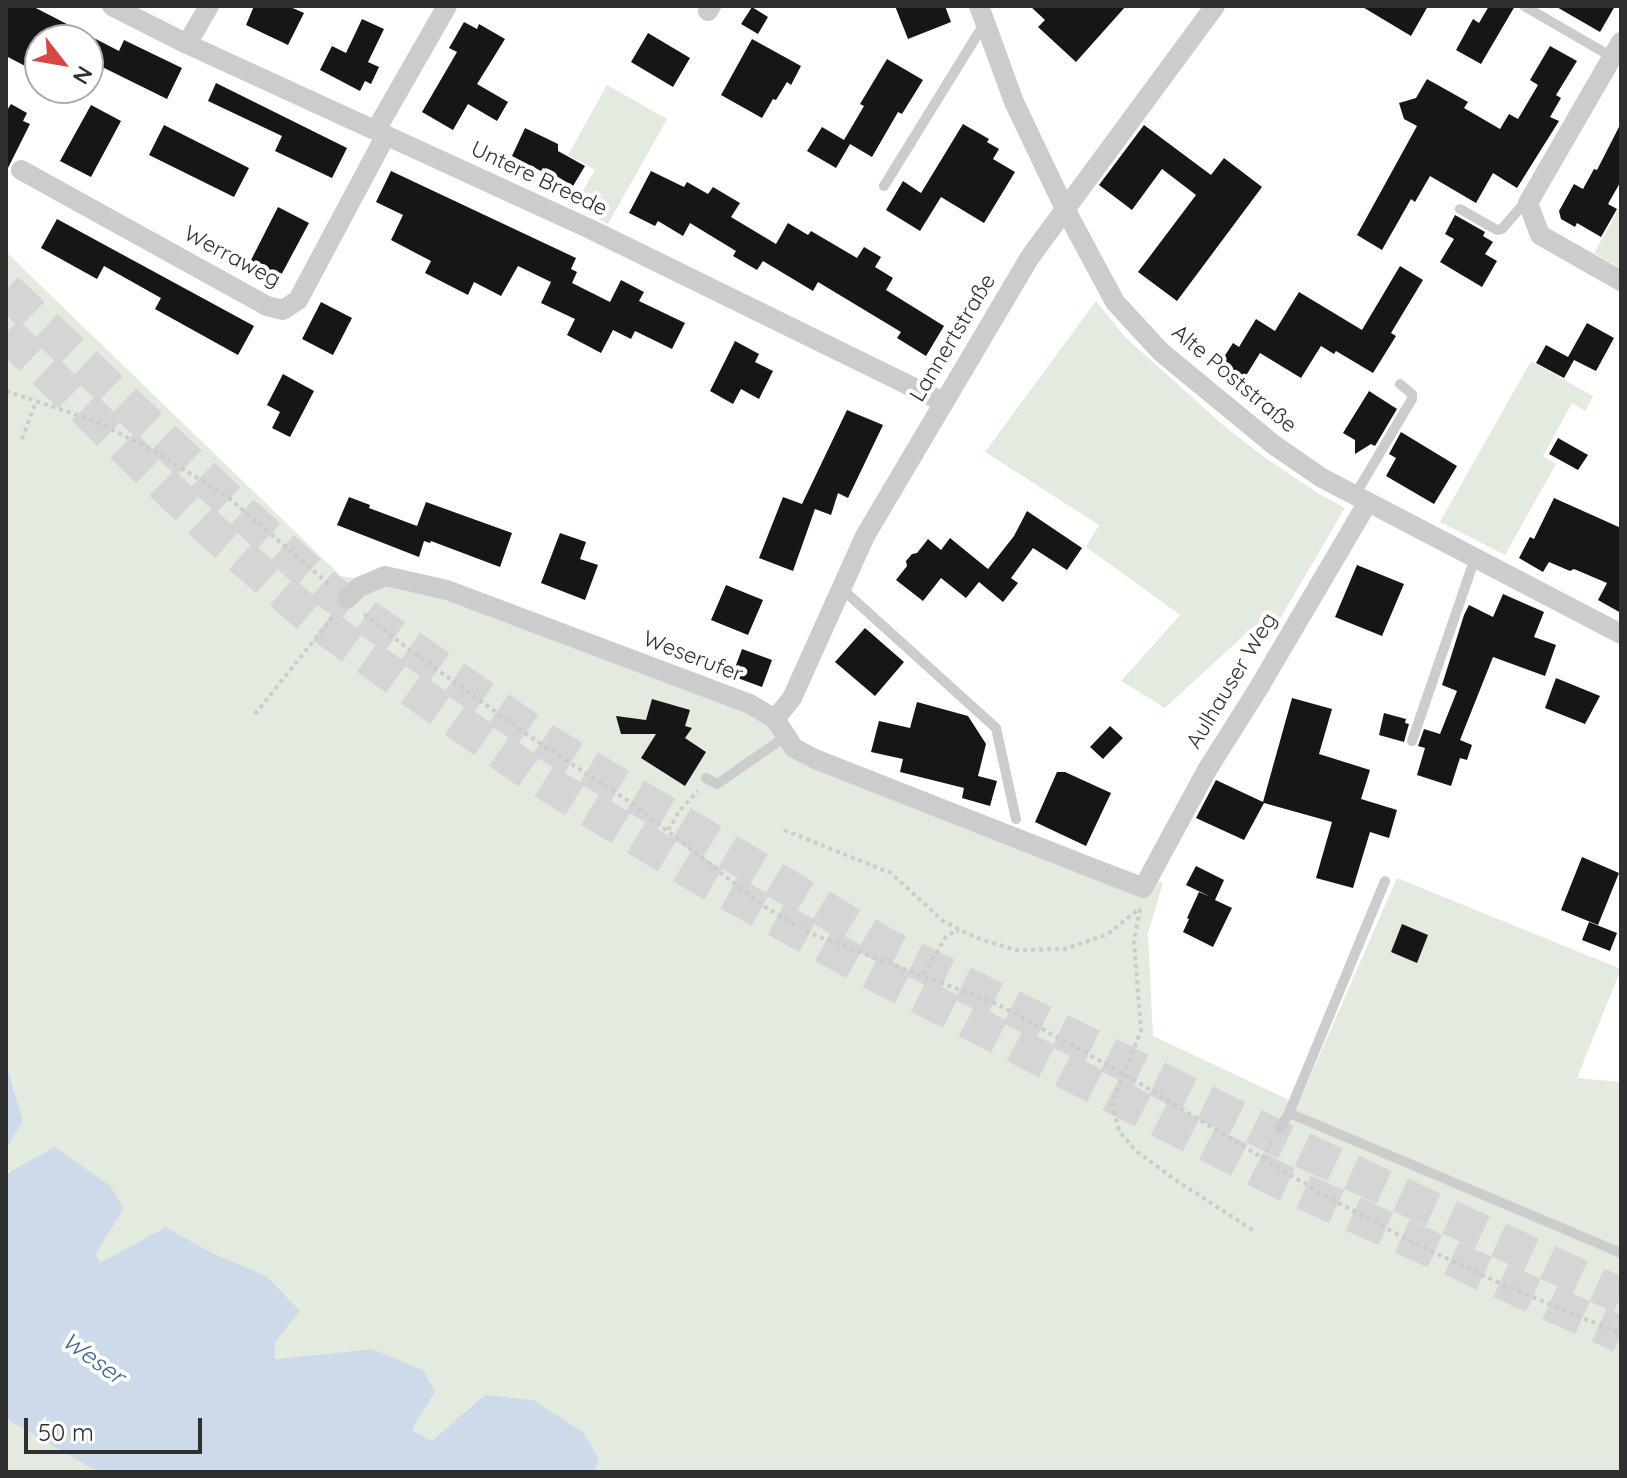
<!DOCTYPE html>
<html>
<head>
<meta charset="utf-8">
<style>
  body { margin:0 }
  #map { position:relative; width:1627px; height:1478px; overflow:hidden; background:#fff; font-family:Quicksand,sans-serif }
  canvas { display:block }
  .frame { position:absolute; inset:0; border:8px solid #2f2f2f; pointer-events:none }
  .north { position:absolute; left:24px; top:24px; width:80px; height:80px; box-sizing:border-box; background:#fff; border:2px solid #acacac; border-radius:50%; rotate:121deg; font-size:22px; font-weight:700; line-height:32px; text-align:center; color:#2f2f2f }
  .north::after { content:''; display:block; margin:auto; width:28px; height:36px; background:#d64841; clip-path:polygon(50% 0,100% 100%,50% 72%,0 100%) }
  .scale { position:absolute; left:24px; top:1418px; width:178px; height:36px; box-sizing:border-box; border:4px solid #2f2f2f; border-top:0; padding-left:10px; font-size:24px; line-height:28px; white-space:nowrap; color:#2f2f2f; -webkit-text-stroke:6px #fff; paint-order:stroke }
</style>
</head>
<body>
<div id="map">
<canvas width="1627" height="1478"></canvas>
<div class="frame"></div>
<div class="north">N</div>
<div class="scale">50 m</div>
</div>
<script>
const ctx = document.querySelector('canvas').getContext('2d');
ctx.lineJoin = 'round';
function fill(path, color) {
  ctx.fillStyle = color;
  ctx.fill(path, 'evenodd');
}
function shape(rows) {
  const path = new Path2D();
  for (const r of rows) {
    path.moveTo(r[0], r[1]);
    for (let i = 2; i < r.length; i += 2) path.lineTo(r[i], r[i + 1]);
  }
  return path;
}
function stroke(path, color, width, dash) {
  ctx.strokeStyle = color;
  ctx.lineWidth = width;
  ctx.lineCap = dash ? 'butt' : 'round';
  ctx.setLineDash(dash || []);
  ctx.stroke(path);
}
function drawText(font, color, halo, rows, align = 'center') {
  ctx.font = font + ' Quicksand,sans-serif';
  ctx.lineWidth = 8;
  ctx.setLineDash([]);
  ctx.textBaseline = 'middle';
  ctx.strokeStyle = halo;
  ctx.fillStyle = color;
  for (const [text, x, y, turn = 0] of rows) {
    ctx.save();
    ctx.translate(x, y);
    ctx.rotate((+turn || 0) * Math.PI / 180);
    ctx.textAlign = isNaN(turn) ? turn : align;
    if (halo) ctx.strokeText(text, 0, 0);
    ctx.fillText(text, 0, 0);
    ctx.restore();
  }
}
fill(shape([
  [607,85,667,119,608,224,574,205,595,170,568,155],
  [1621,205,1621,269,1594,253],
  [6,252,341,576,438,590,773,714,803,755,1163,883,1148,933,1153,1036,1298,1104,1397,878,1621,969,1577,1078,1621,1082,1621,1472,594,1472,599,1459,432,1441,412,1430,435,1392,372,1349,275,1359,275,1342,214,1254,166,1227,100,1264,96,1253,124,1209,6,1170,6,1149,23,1121,9,1073,6,1071],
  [1096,301,1125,337,1223,425,1264,457,1316,492,1345,508,1275,627,1253,627,1165,708,1121,681,1180,615,1086,547,1099,525,985,452],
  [1531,361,1593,396,1585,411,1572,403,1543,456,1556,464,1505,555,1440,522],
  [6,1417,13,1423,98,1472,6,1472]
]), '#e3ebde');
fill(shape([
  [6,1071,9,1073,23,1121,6,1149],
  [55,1147,110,1186,124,1209,96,1253,100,1263,166,1227,214,1254,266,1276,300,1311,275,1342,275,1359,372,1349,423,1370,435,1392,412,1430,432,1441,485,1395,533,1400,583,1432,599,1459,594,1472,98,1472,13,1423,6,1417,6,1170,8,1173]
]), '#ccdae9');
fill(shape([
  [6,6,32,6,119,51,124,40,182,68,167,99,88,60,88,40,40,40,40,53,31,69,6,56],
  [254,6,288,6,304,13,288,45,246,25],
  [895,6,945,6,951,22,908,39],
  [1030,6,1126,6,1076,62,1038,27,1045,20],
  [1361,6,1428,6,1411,36],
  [1489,6,1515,6,1481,64,1456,50,1473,19,1479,23],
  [1555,6,1615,6,1600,32],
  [752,7,768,17,758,34,741,24],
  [362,19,384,29,368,62,379,67,371,84,365,81,360,91,320,70,332,46,346,53],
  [464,22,477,29,479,24,505,39,477,84,508,102,497,121,468,104,453,130,422,112,457,52,449,48],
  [648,33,690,58,673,87,631,62],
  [752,39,801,66,791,85,787,82,776,100,773,99,762,118,721,95],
  [1550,46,1577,61,1556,95,1561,98,1550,117,1559,121,1517,188,1493,173,1476,203,1430,176,1415,202,1411,199,1382,250,1357,235,1417,126,1404,119,1399,103,1416,98,1427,79,1468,102,1464,108,1500,129,1509,114,1518,119,1538,85,1530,80],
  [887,59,923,80,902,114,898,112,872,157,850,144,836,168,807,151,822,127,844,140,864,106,860,104],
  [216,83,347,148,332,178,275,151,282,136,208,101],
  [11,104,27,113,23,121,30,124,6,172,6,112],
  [91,105,121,121,91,177,60,161],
  [1621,123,1621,181,1608,204,1617,209,1601,237,1577,223,1575,227,1561,219,1559,211,1574,184,1583,189,1594,169,1597,170],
  [963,124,989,139,987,142,999,149,993,159,1015,172,984,223,941,197,920,231,886,210,903,181,921,193],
  [164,125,249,168,234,197,149,155],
  [1144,125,1211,175,1224,158,1262,187,1177,301,1138,272,1196,195,1162,169,1132,210,1099,185],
  [525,128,558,144,558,151,585,166,573,186,543,168,541,171,512,156],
  [391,171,576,258,571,269,577,272,572,283,610,302,621,280,644,292,639,301,685,323,672,349,635,331,631,339,613,330,601,353,567,335,575,319,541,303,551,282,518,266,501,296,474,282,468,295,425,273,431,261,391,240,403,215,376,202],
  [651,171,684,187,687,182,708,194,713,187,740,203,731,217,776,244,788,223,808,235,811,231,857,258,864,247,881,257,875,267,893,278,886,290,944,326,926,356,897,338,901,332,818,282,813,291,763,261,757,270,733,256,736,251,690,223,683,236,658,221,655,226,629,213],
  [278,207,309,223,279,279,249,264],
  [1455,215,1485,232,1483,236,1493,242,1485,254,1497,261,1482,287,1440,262,1454,239,1445,234],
  [57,219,254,326,238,355,155,309,161,298,104,266,97,279,41,248],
  [1400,266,1423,280,1391,333,1396,336,1373,373,1336,351,1334,354,1321,346,1301,378,1260,353,1239,387,1215,371,1233,343,1239,347,1256,319,1275,331,1299,292,1362,330],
  [321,302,352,318,333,355,302,339],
  [1587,323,1614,338,1596,371,1574,360,1564,378,1536,363,1546,345,1568,357],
  [735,341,759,354,755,362,773,371,759,399,741,389,733,404,710,391],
  [283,374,314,391,290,437,272,428,280,412,267,405],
  [1369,391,1397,409,1375,446,1371,444,1355,454,1355,440,1343,433],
  [847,410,883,425,848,498,838,493,831,515,815,509,793,571,759,558,783,497,802,504],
  [1401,432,1457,466,1434,504,1386,476,1396,458,1389,454],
  [1558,438,1588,455,1578,470,1549,454],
  [349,497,370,505,369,508,417,526,426,502,512,533,500,567,431,541,430,543,424,541,419,557,337,525],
  [1554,498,1621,528,1621,613,1598,600,1607,583,1574,569,1570,571,1549,562,1543,572,1519,558,1530,537,1534,539],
  [1027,511,1082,548,1067,570,1033,548,1011,578,1018,583,1003,602,979,582,966,598,941,578,923,601,896,580,907,566,906,561,912,554,917,553,928,539,941,550,950,538,988,569,1014,536],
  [560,533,586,542,580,559,598,565,585,600,541,583],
  [1357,565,1404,584,1382,636,1335,617],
  [726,585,763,600,748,635,711,620],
  [1503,594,1544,612,1534,637,1556,645,1545,676,1493,657,1460,740,1472,745,1467,760,1460,758,1451,786,1417,775,1425,748,1418,746,1424,729,1440,734,1457,691,1442,685,1464,615,1469,605,1493,617],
  [865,628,904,662,875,696,835,662],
  [742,649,772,660,762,687,732,676],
  [1556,678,1600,696,1585,724,1545,708],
  [1292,698,1332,709,1319,754,1370,770,1361,799,1397,810,1389,838,1370,832,1353,888,1316,878,1332,822,1264,803,1244,840,1196,818,1216,780,1263,802],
  [652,699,690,710,685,726,692,728,685,738,706,752,685,786,641,758,656,734,621,734,616,716,646,720],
  [917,702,968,716,986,744,978,776,997,781,990,806,962,798,964,788,900,772,903,759,871,752,879,721,910,728],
  [1384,713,1406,719,1405,723,1409,724,1404,742,1379,735],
  [1110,726,1123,738,1103,759,1090,747],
  [1057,772,1065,772,1111,793,1086,846,1035,822],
  [1582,857,1619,873,1598,925,1561,910],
  [1196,866,1224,880,1215,900,1232,908,1213,947,1183,932,1189,919,1187,918,1199,892,1211,897,1186,885],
  [1589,922,1617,933,1610,951,1582,940],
  [1402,924,1428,935,1417,963,1391,952]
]), '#161616');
stroke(shape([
  [6,290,232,504,330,592,546,742,882,944,1296,1147,1621,1296],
  [6,333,213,532,312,618,529,772,706,880,869,970,1282,1182,1621,1335]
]), '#d5d5d5', 36, [36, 18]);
stroke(shape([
  [6,391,95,421,156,452,229,498,330,585],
  [22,439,36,402],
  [364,614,406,647,529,736,633,804,762,905,807,932,997,1004,1124,1074,1327,1197,1418,1245,1504,1285,1621,1334],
  [255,714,335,614],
  [668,830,680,810,698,791],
  [784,830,891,873,943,921,977,938,1015,950,1065,949,1108,934,1140,908],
  [1140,909,1134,941,1141,1031,1115,1095,1113,1108,1119,1131,1136,1151,1177,1181,1254,1231],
  [924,974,945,938,956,930,959,931],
  [1262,1159,1273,1141]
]), '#ccc', 4, [4, 4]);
stroke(shape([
  [1524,6,1612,57],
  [884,186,984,24],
  [1460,209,1497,230,1502,229,1520,208,1529,206],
  [1355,495,1412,399,1412,394,1400,384],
  [841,588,996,728,1016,819],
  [1412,741,1475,558],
  [706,778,717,784,785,737],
  [1385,881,1289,1113,1621,1253],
  [1280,1128,1289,1113]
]), '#ccc', 10);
stroke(shape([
  [112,6,187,44,590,229,943,402],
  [979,6,1014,102,1064,207,1115,302,1161,352,1274,445,1322,478,1621,634],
  [708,11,711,6],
  [1621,42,1528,203,1540,235,1621,281],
  [187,44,209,6],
  [376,130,447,6],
  [21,170,267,306,283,310,298,300,386,135],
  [347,599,359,587,385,576,447,590,750,704,775,719,794,748,815,759,1143,888,1207,770,1258,689,1368,502],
  [775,719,792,698,865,536,1030,257,1215,6]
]), '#ccc', 20);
drawText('22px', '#2f2f2f', '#fff', [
  ["Untere Breede",539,179,25],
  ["Werraweg",232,257,28],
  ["Lannertstraße",953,338,-59],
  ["Alte Poststraße",1234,379,40],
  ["Weserufer",693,657,21],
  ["Aulhauser Weg",1232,681,-59]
]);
drawText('italic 24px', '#44668a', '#fff', [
  ["Weser",93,1359,36]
]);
</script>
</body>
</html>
